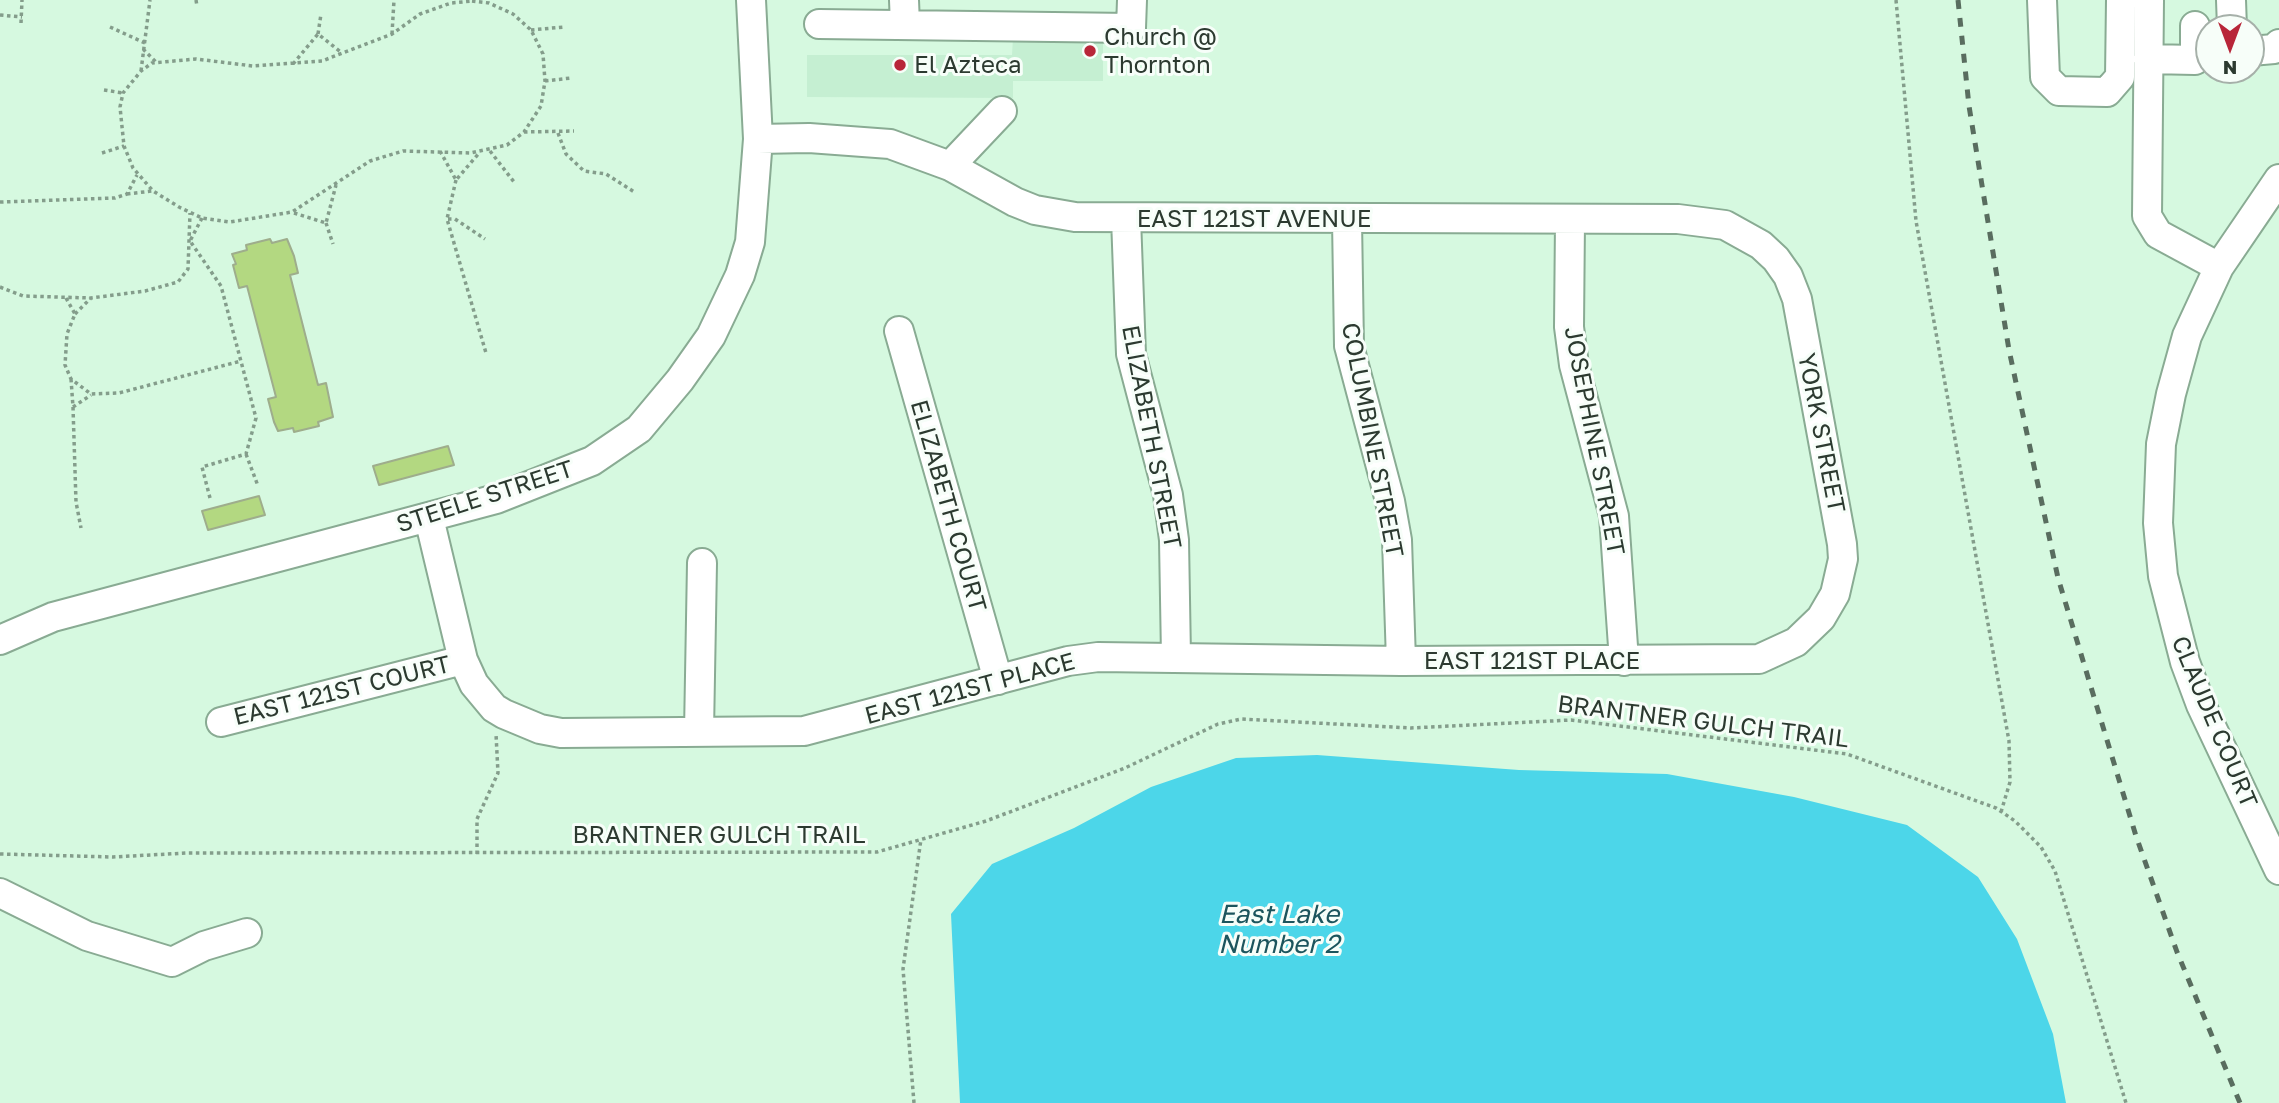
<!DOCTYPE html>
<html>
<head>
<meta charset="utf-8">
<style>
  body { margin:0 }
  #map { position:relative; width:2279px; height:1103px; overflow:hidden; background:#d6f9e0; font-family:"Golos Text",sans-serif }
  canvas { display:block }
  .north { position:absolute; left:2195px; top:14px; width:70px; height:70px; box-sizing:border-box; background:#f7fef9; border:2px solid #a6b0a9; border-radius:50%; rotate:180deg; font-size:19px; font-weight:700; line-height:28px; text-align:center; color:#2c3a30 }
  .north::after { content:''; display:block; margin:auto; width:24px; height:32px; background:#b82639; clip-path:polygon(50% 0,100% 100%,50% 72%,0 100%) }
</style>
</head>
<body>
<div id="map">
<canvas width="2279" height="1103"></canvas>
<div class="north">N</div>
</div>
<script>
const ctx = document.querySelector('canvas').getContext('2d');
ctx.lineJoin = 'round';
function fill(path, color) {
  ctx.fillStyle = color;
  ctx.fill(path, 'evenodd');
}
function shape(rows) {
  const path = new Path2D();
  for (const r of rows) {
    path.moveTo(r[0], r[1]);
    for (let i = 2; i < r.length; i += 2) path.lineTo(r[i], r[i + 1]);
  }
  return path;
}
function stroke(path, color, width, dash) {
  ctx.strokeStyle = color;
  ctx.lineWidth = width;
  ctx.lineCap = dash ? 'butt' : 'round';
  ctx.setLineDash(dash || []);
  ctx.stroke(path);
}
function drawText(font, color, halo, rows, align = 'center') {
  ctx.font = font + ' "Golos Text",sans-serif';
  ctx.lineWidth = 6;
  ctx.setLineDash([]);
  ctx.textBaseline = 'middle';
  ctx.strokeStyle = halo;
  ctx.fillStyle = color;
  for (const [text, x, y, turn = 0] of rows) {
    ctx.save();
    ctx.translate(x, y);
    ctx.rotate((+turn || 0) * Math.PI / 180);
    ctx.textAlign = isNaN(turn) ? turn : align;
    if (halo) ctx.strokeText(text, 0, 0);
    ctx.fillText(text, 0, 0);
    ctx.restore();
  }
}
fill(shape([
  [1013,38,1103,38,1103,81,1013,81,1013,98,807,97,807,55,1012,55]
]), '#c5efd2');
fill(shape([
  [1317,755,1519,770,1667,774,1794,797,1907,825,1978,877,2017,939,2053,1034,2066,1103,960,1103,951,914,992,864,1074,828,1151,787,1236,758]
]), '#4cd6e9');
const building = shape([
  [270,239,272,243,287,239,294,256,298,273,290,275,318,385,326,383,333,417,318,422,319,426,294,432,293,428,278,431,274,422,268,399,276,397,247,286,239,288,233,265,236,264,232,254,247,250,246,245,270,239],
  [448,446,454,465,379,485,373,466,448,446],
  [259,496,265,515,208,530,202,511,259,496]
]);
fill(building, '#b3d881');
stroke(building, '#9ead8c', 2);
const minor = shape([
  [904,0,905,25],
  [2042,0,2045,77,2059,91,2107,92,2120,77,2121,0],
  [2149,0,2147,216,2158,234,2219,267],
  [2231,0,2232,28],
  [819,24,1131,28,1132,0],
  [2251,51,2274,49,2279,44],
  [2148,59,2195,60,2195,26],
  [950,166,1002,111],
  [2279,179,2219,267,2187,336,2171,394,2161,444,2158,523,2163,576,2185,662,2201,705,2279,870],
  [1126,218,1131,354,1168,495,1174,540,1176,657],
  [1347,220,1349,346,1390,501,1397,540,1401,661],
  [1570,221,1569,327,1574,365,1614,516,1624,661],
  [899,331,998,680],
  [429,518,463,660,474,684,494,708,504,714,540,729,561,733,804,731,1068,661,1098,657,1401,661,1759,659,1796,642,1821,618,1835,594,1843,559,1842,544,1797,299,1788,276,1776,259,1761,245,1725,225,1678,219,1075,217,1035,210,1015,202,950,166,890,144,809,138,758,139],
  [0,640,53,617,496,499,592,461,639,429,680,380,711,336,740,275,750,242,758,139,751,0],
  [221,722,463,660],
  [699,732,702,563],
  [0,893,87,936,172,962,204,946,247,933]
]);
stroke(minor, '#89ab93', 32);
stroke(shape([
  [196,0,197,6],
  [1896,0,1916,221,2009,741,2010,782,2001,812],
  [472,1,489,3,513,14,531,30,543,54,545,81,541,106,524,132,507,145,470,153,403,151,370,161,292,212,230,222,202,218,179,207,153,191,133,168,124,146,120,107,123,93,141,71,152,63,196,59,253,66,322,61,392,34,420,14,451,3,472,1],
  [0,15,22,17],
  [21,23,22,0],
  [110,27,145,43],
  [531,30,564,27],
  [318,34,321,14],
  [392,34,394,0],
  [143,49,156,62],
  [293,64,318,34,342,53],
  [141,71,150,0],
  [545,81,571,78],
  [104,90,123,93],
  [524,132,574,131],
  [558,133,566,154,584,171,606,174,636,193],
  [440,151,456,180,480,152],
  [490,151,514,182],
  [102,153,124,146],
  [456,180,447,219,486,353],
  [127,194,152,191],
  [0,202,115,198,127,194,137,175],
  [294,213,326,223,336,185],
  [202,218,190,241,221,286,256,418,246,454,202,467,210,498],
  [448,219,455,219,485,239],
  [326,223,333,244],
  [0,287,23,296,91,298,145,291,178,282,188,269,190,213],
  [66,298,75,314,67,334,65,365,71,379,91,394,119,393,241,361],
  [75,314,91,298],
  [71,379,73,407,91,395],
  [73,407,76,502,81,528],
  [246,454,258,486],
  [0,854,113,857,187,853,877,852,986,821,1125,768,1218,724,1241,719,1411,728,1571,720,1847,754,1996,808,2015,821,2041,847,2055,871,2126,1103],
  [477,854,477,819,498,773,496,734],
  [914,1103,903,969,921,839]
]), '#849d8b', 3.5, [3.5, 3.5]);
stroke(minor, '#fff', 28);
stroke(shape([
  [1958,0,1969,106,2009,350,2058,578,2136,836,2177,952,2240,1103]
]), '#596d5f', 5, [9, 9]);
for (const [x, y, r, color] of [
  [1090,51,7,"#b82639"],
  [900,65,7,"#b82639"]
]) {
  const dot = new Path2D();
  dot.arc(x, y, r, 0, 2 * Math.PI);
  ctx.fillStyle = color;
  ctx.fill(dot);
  stroke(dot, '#f7fef9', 2.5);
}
drawText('24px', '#2c3a30', '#f7fef9', [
  ["Church @",1104,37],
  ["Thornton",1104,65],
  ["El Azteca",914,65]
], 'left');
drawText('24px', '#2c3a30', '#f7fef9', [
  ["EAST 121ST AVENUE",1254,219],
  ["YORK STREET",1821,433,79],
  ["ELIZABETH STREET",1151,437,79],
  ["COLUMBINE STREET",1372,440,79],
  ["JOSEPHINE STREET",1594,441,79],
  ["STEELE STREET",485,497,-18],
  ["ELIZABETH COURT",948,506,74],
  ["EAST 121ST PLACE",1532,661],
  ["EAST 121ST PLACE",970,689,-15],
  ["EAST 121ST COURT",342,691,-14],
  ["BRANTNER GULCH TRAIL",1703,722,7],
  ["CLAUDE COURT",2214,722,67],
  ["BRANTNER GULCH TRAIL",719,835]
]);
drawText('italic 26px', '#1c555d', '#f7fef9', [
  ["East Lake",1279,915],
  ["Number 2",1279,945]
]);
</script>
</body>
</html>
